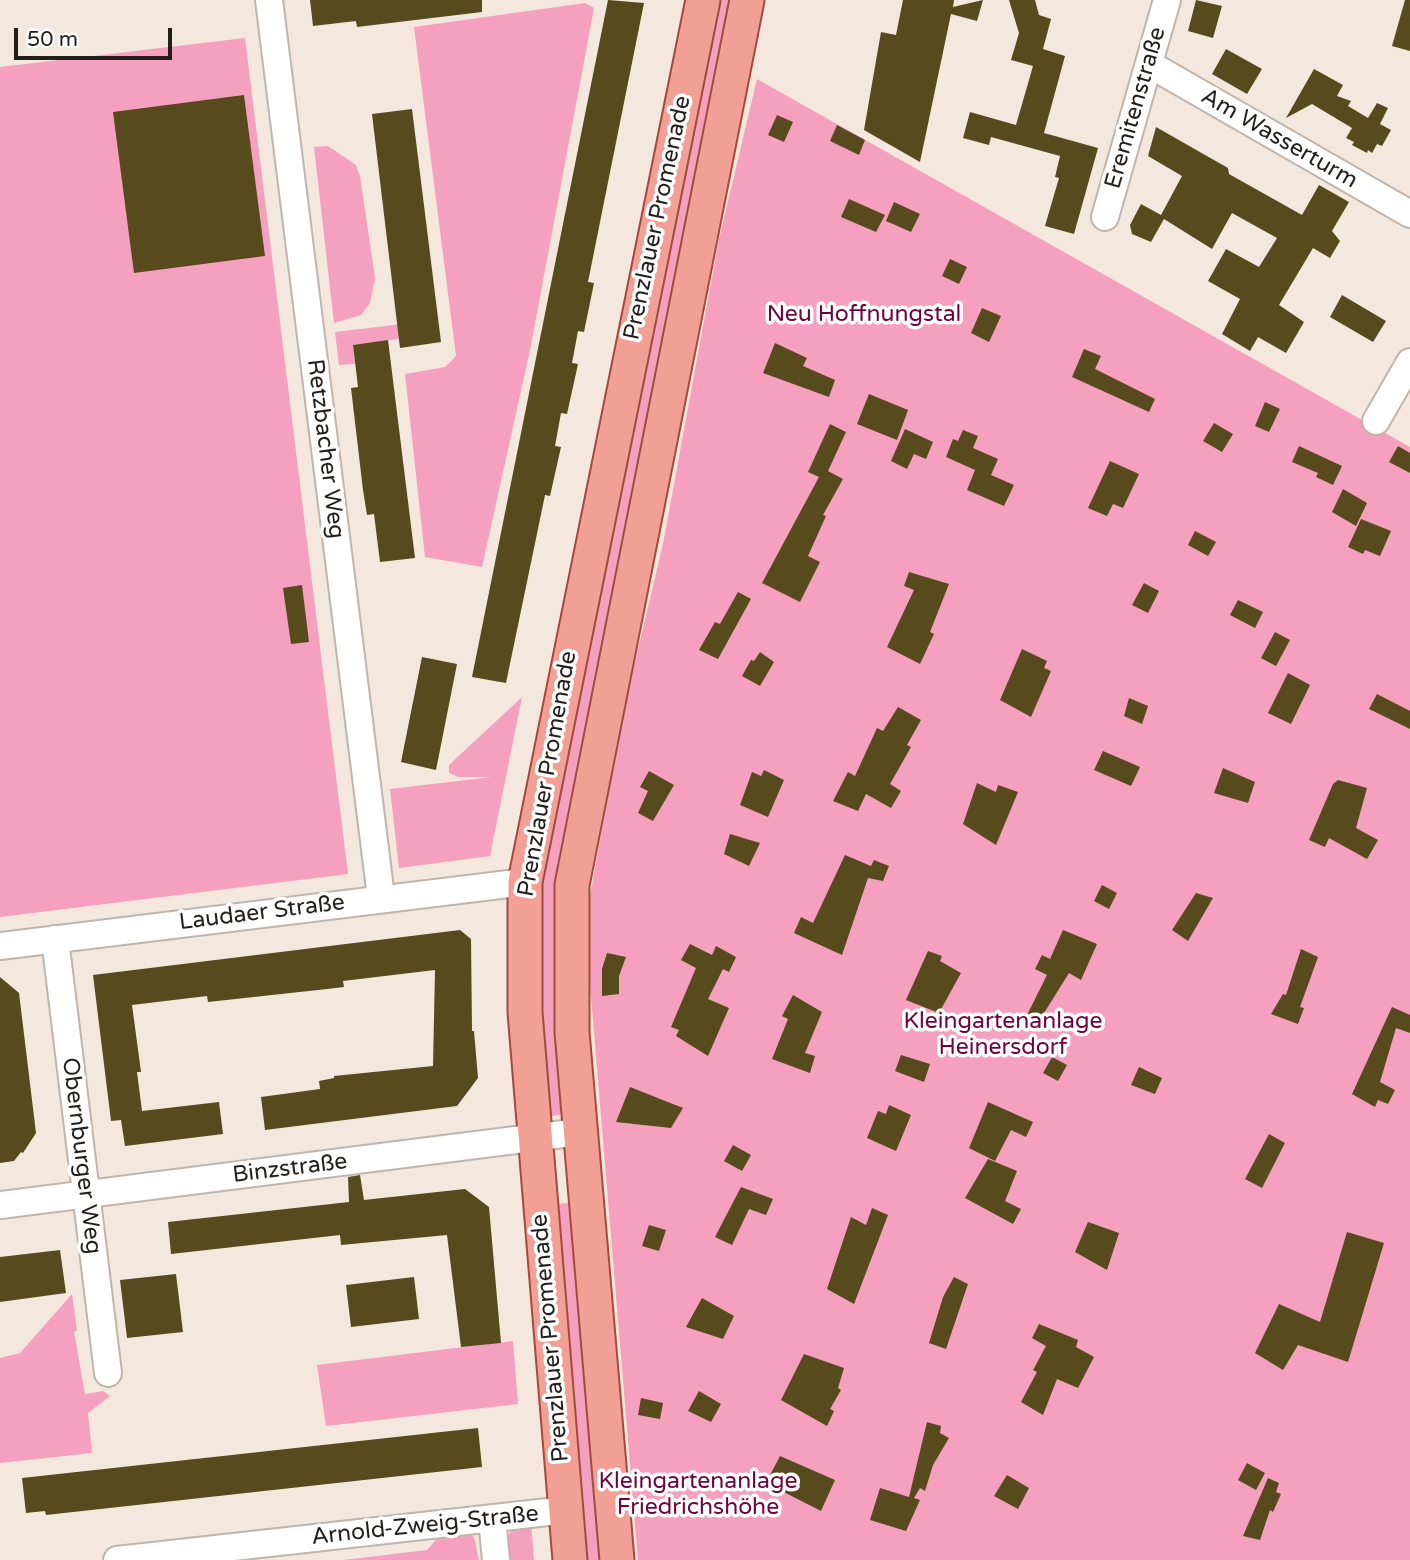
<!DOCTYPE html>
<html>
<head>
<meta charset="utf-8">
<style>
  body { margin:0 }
  #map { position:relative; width:1410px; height:1560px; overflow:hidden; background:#f3e7de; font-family:"Varela Round",sans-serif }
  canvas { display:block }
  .scale { position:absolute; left:14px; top:28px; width:158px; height:32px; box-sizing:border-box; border:4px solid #221e1b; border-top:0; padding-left:9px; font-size:21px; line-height:24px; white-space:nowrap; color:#221e1b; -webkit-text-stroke:5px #fff; paint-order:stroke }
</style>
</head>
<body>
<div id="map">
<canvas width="1410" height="1560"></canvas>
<div class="scale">50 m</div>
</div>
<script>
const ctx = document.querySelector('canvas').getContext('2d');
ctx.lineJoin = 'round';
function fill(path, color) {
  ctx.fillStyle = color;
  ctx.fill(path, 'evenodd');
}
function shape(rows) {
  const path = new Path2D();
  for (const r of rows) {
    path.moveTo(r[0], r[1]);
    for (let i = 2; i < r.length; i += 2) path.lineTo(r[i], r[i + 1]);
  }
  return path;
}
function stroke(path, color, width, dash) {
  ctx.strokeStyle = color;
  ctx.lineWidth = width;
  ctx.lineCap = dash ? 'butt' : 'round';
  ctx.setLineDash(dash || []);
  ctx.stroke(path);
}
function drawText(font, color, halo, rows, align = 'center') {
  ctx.font = font + ' "Varela Round",sans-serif';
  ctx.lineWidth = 7;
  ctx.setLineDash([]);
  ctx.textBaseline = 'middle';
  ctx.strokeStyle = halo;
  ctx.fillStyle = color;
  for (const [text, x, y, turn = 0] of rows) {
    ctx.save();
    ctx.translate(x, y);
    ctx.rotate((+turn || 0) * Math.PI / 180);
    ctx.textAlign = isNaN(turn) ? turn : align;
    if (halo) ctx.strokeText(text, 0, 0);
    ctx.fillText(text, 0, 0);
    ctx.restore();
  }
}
fill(shape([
  [713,0,731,0,564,881,563,1108,559,1115,551,1116,542,1086,536,872],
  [585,3,594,8,530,350,482,567,425,557,405,374,445,367,456,356,414,27],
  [245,38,348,874,0,917,0,67],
  [757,79,1410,447,1410,1560,638,1560,585,924,623,712,663,544,719,239],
  [328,146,356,165,360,176,375,278,370,303,361,315,334,323,314,147],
  [403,324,405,338,353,345,355,364,339,365,335,332],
  [522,697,490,856,399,868,390,789,492,777,458,777,449,773,449,765],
  [575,1202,606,1560,581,1560,549,1205],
  [72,1294,77,1330,74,1332,85,1394,103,1391,110,1396,88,1413,92,1453,0,1463,0,1358,20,1353],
  [513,1341,518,1404,326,1426,317,1365],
  [531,1522,534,1560,504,1560,506,1537,517,1525],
  [466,1532,474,1537,479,1560,343,1560,427,1550,439,1536]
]), '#f5a0be');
fill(shape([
  [310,0,482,0,482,12,357,27,356,21,313,26],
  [608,0,644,3,588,282,594,283,584,332,578,331,572,363,578,364,567,414,561,413,555,446,561,447,550,496,545,495,506,683,472,677],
  [903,0,954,0,953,7,983,0,977,21,951,14,920,162,864,130,881,32,896,35],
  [1009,0,1035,0,1039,15,1051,19,1043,49,1065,56,1044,133,1098,148,1074,234,1045,226,1059,178,1055,177,1060,156,991,137,989,145,963,138,970,112,1016,125,1033,66,1011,60,1019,33],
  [1196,0,1222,6,1213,38,1188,31],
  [1405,0,1410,0,1410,51,1392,46],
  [1226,49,1262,69,1247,94,1212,74],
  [1314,69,1343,85,1337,96,1351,101,1348,106,1368,118,1377,103,1388,108,1380,124,1391,130,1382,146,1377,144,1372,153,1368,150,1367,153,1352,145,1354,142,1346,138,1352,128,1312,104,1286,118],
  [244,95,265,256,134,273,113,112],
  [412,109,441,342,400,348,372,114],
  [777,115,793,122,784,142,768,135],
  [837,125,865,140,859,155,830,141],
  [1156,127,1228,168,1229,174,1302,215,1319,185,1349,202,1332,231,1340,241,1330,258,1313,248,1279,305,1304,322,1286,353,1258,337,1250,351,1222,334,1240,299,1208,281,1226,249,1259,267,1277,238,1232,213,1212,249,1164,219,1151,242,1132,234,1130,225,1141,204,1161,215,1182,176,1148,156],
  [849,199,885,215,876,232,841,217],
  [894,202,920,214,911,232,886,221],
  [950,259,967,267,959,284,942,276],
  [1342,295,1386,321,1373,342,1330,317],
  [982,308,1001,316,989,342,971,333],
  [388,340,415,558,380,562,374,514,367,515,363,490,351,388,358,387,353,345],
  [775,343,807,358,803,366,835,380,829,397,763,373],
  [1084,349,1101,356,1095,369,1155,399,1149,412,1072,377],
  [869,394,908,410,897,440,857,424],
  [1265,402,1280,409,1269,432,1255,426],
  [1214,423,1233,434,1222,452,1203,441],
  [830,424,846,432,828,471,843,479,823,515,826,516,808,556,820,562,800,602,762,583,819,477,808,472],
  [905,429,933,442,926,459,914,454,907,469,891,461],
  [963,430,978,436,973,448,998,459,991,475,1014,485,1004,506,967,490,975,470,946,457,953,439,958,441],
  [1299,446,1342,466,1333,485,1316,477,1318,473,1292,462],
  [1398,446,1410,453,1410,473,1389,462],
  [1110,461,1139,474,1123,508,1113,504,1107,516,1088,508],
  [1343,489,1367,503,1356,526,1332,512],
  [1361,519,1391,531,1380,556,1365,550,1363,554,1348,547],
  [1195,531,1216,542,1208,556,1188,545],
  [909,572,949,584,930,632,934,634,920,664,887,647,914,590,904,586],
  [1144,583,1159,591,1148,613,1132,605],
  [302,585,309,642,291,644,283,588],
  [738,592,751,599,718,659,699,650,715,622,720,624],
  [1238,600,1263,612,1255,628,1230,615],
  [1275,632,1290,640,1276,666,1261,658],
  [1022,649,1047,661,1044,668,1051,671,1031,717,1000,700],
  [760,652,774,662,760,686,742,676,751,660,754,661],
  [422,657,457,664,436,770,401,762],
  [1288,673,1310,685,1291,724,1268,713],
  [1377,694,1410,711,1410,729,1369,709],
  [1129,698,1148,706,1142,724,1124,716],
  [898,707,921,720,907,745,911,747,890,784,901,791,891,808,866,794,858,811,833,801,848,772,855,776,877,728,883,731],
  [1103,751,1140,767,1131,786,1094,770],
  [1223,768,1255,782,1248,803,1214,793],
  [764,770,784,780,768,817,740,805,752,772,761,776],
  [649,771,674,785,653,821,638,813,648,791,640,787],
  [1338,780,1367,788,1356,828,1378,840,1367,859,1329,838,1325,847,1309,840,1333,784],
  [977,783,996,792,998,785,1018,792,996,845,963,824],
  [730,834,760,843,749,866,724,854],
  [845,855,871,866,874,860,889,866,883,881,868,878,842,955,794,933,801,917,813,923],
  [1102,885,1117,893,1109,909,1094,901],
  [1196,893,1213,898,1188,941,1172,930],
  [460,930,471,939,472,1031,474,1031,478,1078,457,1106,265,1130,261,1097,320,1089,319,1081,334,1078,334,1076,433,1066,435,970,343,981,344,987,327,989,208,1002,207,996,132,1005,141,1072,137,1072,142,1111,219,1102,223,1134,125,1146,121,1120,111,1121,93,975],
  [1063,930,1097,944,1081,980,1069,973,1034,1029,1023,1023,1047,975,1035,969,1042,955,1050,959],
  [690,944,712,955,716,946,736,957,729,972,723,969,708,999,729,1008,708,1056,676,1036,679,1030,671,1027,696,968,681,960],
  [1301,949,1318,957,1300,1007,1304,1008,1298,1024,1271,1014,1283,994,1286,995],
  [928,951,942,956,940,961,961,973,939,1013,906,1000],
  [607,953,626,957,619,976,619,994,602,996,602,969],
  [0,977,19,993,36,1133,23,1153,21,1152,14,1161,0,1163],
  [793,995,822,1012,805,1053,815,1056,810,1073,772,1059,788,1019,782,1016],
  [1392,1007,1410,1015,1410,1033,1396,1028,1380,1082,1395,1090,1388,1104,1378,1100,1375,1107,1352,1094],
  [901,1055,930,1064,924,1082,895,1071],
  [1052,1057,1067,1065,1058,1081,1043,1073],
  [1139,1067,1162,1078,1155,1094,1131,1085],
  [630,1087,683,1108,671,1128,616,1122],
  [988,1102,1033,1122,1026,1137,1011,1130,995,1161,969,1148],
  [889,1105,911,1115,896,1151,867,1138,878,1111,886,1114],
  [1269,1134,1285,1143,1262,1188,1245,1179],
  [733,1145,751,1155,742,1171,724,1161],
  [988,1159,1017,1171,1005,1201,1021,1209,1013,1224,965,1198],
  [360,1175,364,1200,465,1189,489,1207,501,1343,461,1347,447,1235,341,1245,340,1235,171,1254,168,1222,349,1202,348,1177],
  [741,1187,773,1199,766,1215,749,1209,732,1245,715,1237],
  [872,1208,888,1215,854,1304,827,1289,851,1217,866,1225],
  [1088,1222,1119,1233,1107,1270,1075,1252],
  [649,1225,666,1230,659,1251,642,1246],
  [1347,1232,1384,1243,1348,1362,1298,1345,1283,1370,1255,1353,1279,1304,1320,1322],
  [60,1250,66,1293,0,1302,0,1257],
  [176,1274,183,1332,127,1338,120,1280],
  [414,1277,419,1319,351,1327,346,1285],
  [954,1277,968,1284,946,1349,929,1343,943,1297],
  [702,1298,734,1316,723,1339,686,1327],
  [1039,1324,1078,1340,1076,1347,1094,1357,1078,1388,1057,1379,1043,1415,1021,1402,1037,1372,1033,1370,1046,1346,1032,1338],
  [804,1354,844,1368,838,1388,841,1390,830,1409,834,1411,827,1426,781,1400],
  [699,1391,721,1404,711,1422,688,1411],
  [641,1398,663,1403,660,1419,638,1415],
  [927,1422,941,1426,940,1433,949,1438,933,1465,925,1491,920,1488,914,1498,920,1500,906,1531,870,1520,880,1488,909,1497],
  [478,1428,482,1467,46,1515,45,1511,26,1513,22,1478],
  [780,1456,835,1480,821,1511,766,1483],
  [1247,1463,1265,1473,1256,1490,1238,1480],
  [1007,1475,1029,1488,1018,1509,994,1496],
  [1268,1478,1279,1483,1276,1492,1281,1494,1273,1512,1270,1510,1260,1540,1243,1536]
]), '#574a1d');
const minor = shape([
  [269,0,381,897],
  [1149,64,1410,214],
  [1105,217,1167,0],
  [1376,421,1410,362],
  [55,939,108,1373],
  [0,946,525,882],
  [0,1205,579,1132],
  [492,1519,496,1560],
  [117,1560,566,1510]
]);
const major = shape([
  [570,1560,525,1012,525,882,703,0],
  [617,1560,572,1032,572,885,747,0]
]);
stroke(minor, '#c0b5ad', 30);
stroke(major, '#a44a3d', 37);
stroke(minor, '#fff', 26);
stroke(major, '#f2a096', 33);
drawText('23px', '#221e1b', '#fff', [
  ["Eremitenstraße",1136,108,-74],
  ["Am Wasserturm",1279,139,30],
  ["Prenzlauer Promenade",658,218,-78],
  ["Retzbacher Weg",325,449,83],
  ["Prenzlauer Promenade",548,774,-80],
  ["Laudaer Straße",262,913,-7],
  ["Obernburger Weg",81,1156,83],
  ["Binzstraße",290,1169,-7],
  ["Prenzlauer Promenade",551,1338,-95],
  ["Arnold-Zweig-Straße",425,1526,-6]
]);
drawText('23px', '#6d043b', '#fff', [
  ["Neu Hoffnungstal",864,315],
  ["Kleingartenanlage",1003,1022],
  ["Heinersdorf",1003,1048],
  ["Kleingartenanlage",698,1482],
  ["Friedrichshöhe",698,1508]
]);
</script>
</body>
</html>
